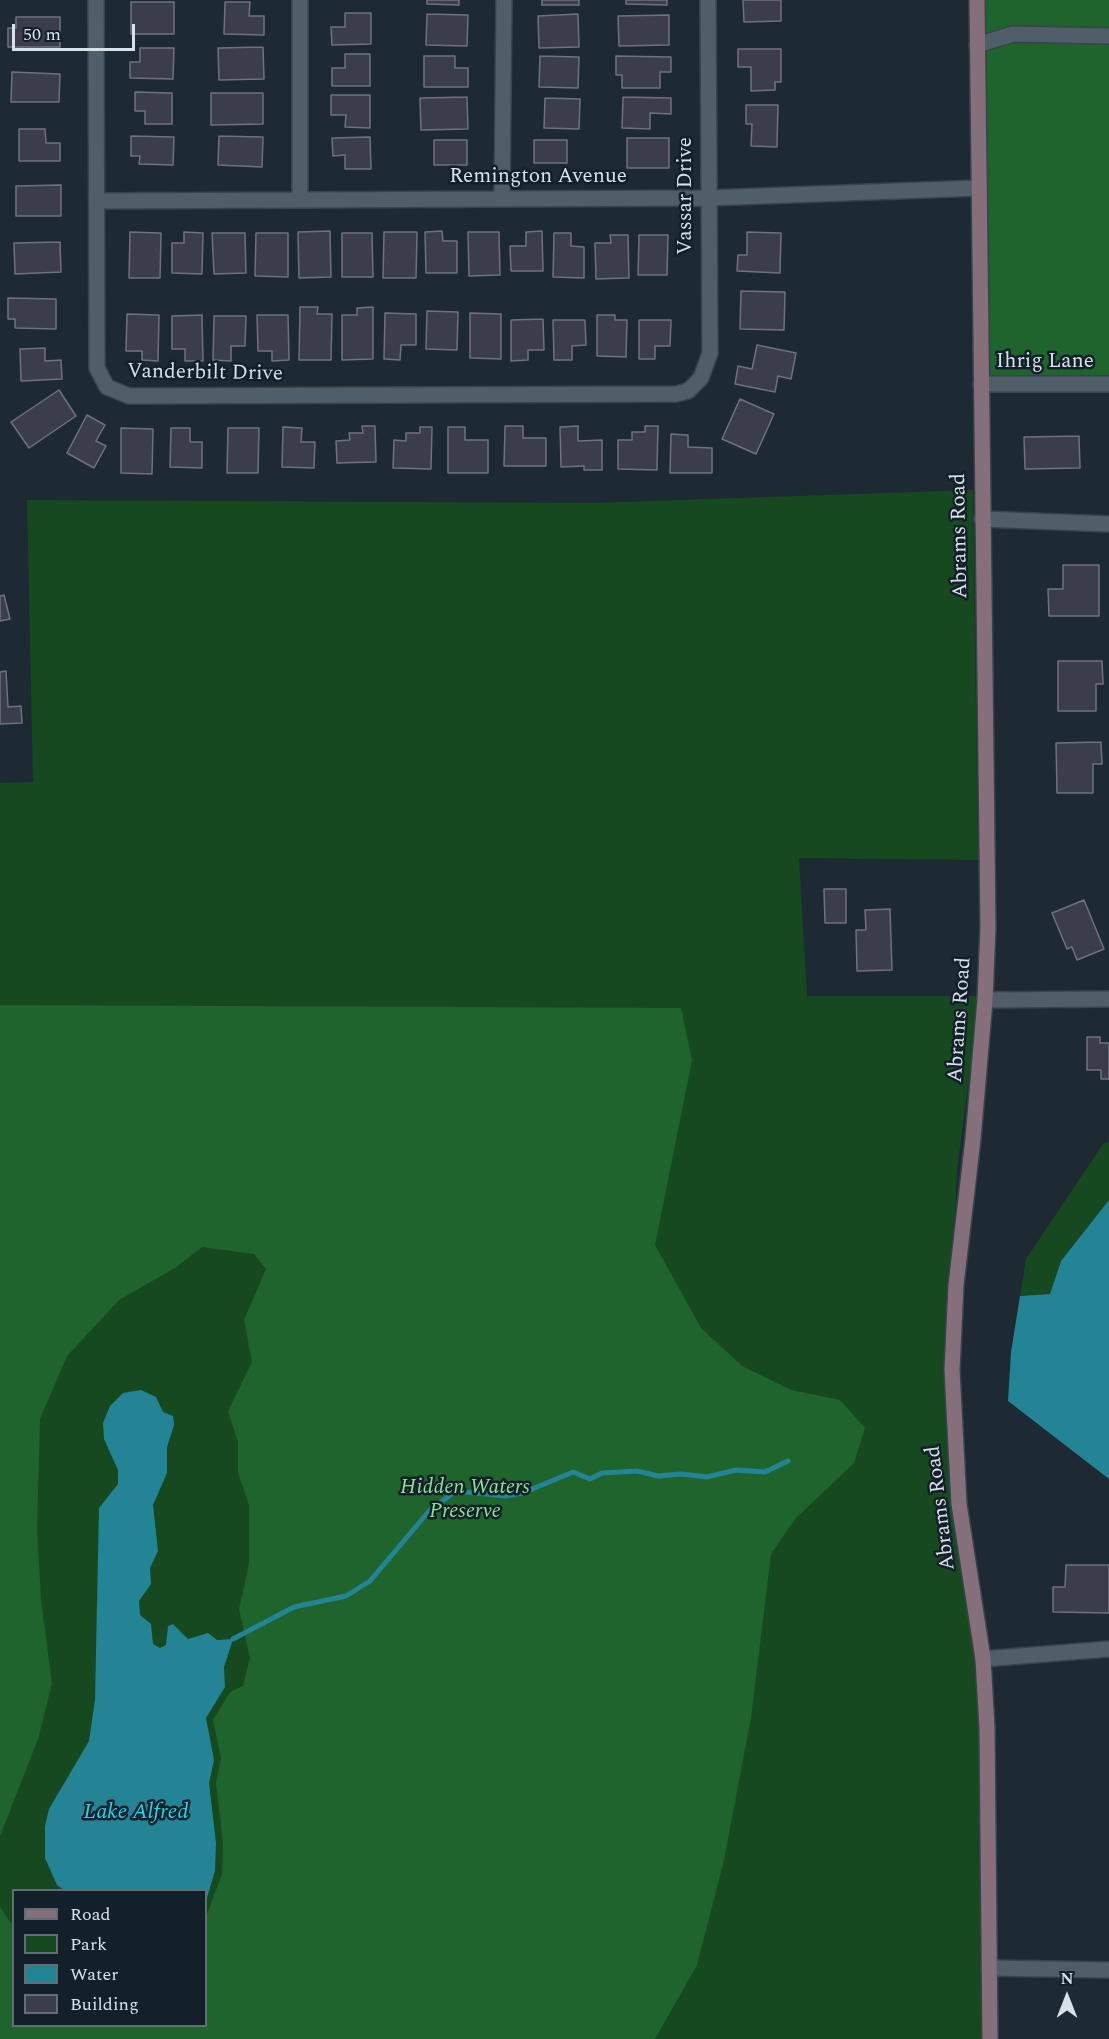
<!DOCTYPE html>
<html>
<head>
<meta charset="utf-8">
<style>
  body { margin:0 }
  #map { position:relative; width:1109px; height:2039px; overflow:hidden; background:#1d2933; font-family:Spectral,serif }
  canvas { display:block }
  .legend { position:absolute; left:12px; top:1889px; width:195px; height:138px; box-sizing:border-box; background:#131f29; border:2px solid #626d75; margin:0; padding:8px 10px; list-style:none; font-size:18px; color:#d9e1e8 }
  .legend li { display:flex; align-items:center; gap:12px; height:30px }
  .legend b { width:30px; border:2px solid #626d75 }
  .north { position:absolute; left:1037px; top:1967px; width:60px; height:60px; -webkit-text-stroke:4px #131f29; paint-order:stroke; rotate:0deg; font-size:16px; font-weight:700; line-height:24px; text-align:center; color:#d9e1e8 }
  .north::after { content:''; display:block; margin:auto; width:21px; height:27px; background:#d9e1e8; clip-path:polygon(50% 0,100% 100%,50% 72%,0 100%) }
  .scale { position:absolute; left:12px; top:24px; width:123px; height:27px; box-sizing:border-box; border:3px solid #d9e1e8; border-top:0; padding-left:8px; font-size:18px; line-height:21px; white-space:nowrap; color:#d9e1e8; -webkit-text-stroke:4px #131f29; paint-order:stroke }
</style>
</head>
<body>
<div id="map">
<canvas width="1109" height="2039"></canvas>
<ul class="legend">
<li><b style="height:8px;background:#846f7a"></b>Road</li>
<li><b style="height:16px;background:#174921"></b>Park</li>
<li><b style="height:16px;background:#228494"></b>Water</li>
<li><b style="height:16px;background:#3c3d4c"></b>Building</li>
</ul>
<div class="north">N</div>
<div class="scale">50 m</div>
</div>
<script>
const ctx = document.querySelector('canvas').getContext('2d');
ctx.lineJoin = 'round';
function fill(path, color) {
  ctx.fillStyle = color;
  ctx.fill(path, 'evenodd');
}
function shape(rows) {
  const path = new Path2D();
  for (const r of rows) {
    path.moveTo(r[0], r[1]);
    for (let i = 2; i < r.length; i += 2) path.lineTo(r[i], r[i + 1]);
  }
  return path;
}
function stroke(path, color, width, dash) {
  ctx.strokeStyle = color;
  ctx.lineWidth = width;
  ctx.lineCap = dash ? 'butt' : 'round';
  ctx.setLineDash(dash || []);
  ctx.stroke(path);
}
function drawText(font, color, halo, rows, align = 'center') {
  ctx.font = font + ' Spectral,serif';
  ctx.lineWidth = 5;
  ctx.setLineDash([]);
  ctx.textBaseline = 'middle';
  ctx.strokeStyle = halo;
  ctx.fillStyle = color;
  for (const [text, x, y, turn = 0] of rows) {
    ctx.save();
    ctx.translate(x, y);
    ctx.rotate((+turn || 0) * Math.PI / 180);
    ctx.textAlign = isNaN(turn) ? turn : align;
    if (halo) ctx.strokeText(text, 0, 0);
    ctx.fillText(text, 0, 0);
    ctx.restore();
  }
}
fill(shape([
  [973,490,978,860,799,858,807,996,977,996,970,1072,957,1170,955,1217,947,1284,944,1369,951,1505,975,1660,979,1728,982,2039,0,2039,0,783,33,782,27,500,592,503],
  [14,1890,206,1890,206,2026,14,2026],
  [1109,1142,1109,1200,1061,1261,1050,1294,1020,1296,1026,1259,1103,1144]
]), '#174921');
fill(shape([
  [985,0,1109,0,1109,385,989,387],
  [0,1005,681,1008,692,1060,655,1245,701,1328,742,1366,791,1390,840,1400,865,1428,854,1463,795,1519,771,1554,751,1718,724,1860,697,1965,655,2039,0,2039,0,1907,13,1926,14,2026,206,2026,206,1917,222,1874,223,1843,216,1783,221,1758,213,1720,230,1692,243,1686,250,1658,239,1609,249,1564,249,1505,238,1473,238,1442,228,1411,252,1362,244,1320,266,1269,254,1254,202,1247,175,1268,119,1300,67,1356,40,1419,37,1528,41,1600,52,1683,38,1739,0,1836]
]), '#1e642c');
fill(shape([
  [1109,1200,1109,1479,1008,1401,1011,1352,1020,1296,1050,1294,1061,1261],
  [141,1390,156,1397,163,1412,173,1416,174,1425,167,1447,167,1473,153,1505,158,1551,150,1568,151,1584,139,1601,140,1615,151,1624,153,1644,160,1648,166,1645,168,1626,173,1624,188,1639,208,1633,217,1640,233,1639,224,1667,225,1687,206,1718,214,1760,209,1783,216,1843,215,1871,206,1901,206,1890,64,1890,57,1885,45,1858,45,1826,49,1809,89,1741,95,1700,99,1508,118,1484,118,1470,104,1439,103,1423,110,1406,123,1393]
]), '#228494');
stroke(shape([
  [233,1639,294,1607,346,1596,370,1581,429,1511,456,1491,505,1496,523,1493,573,1472,590,1479,602,1473,637,1471,658,1476,681,1474,707,1477,736,1470,765,1472,788,1461]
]), '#228494', 5);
const building = shape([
  [427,0,459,0,459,5,427,4,427,0],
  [542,0,579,0,579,5,542,5,542,0],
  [626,0,667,0,667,5,626,4,626,0],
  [743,0,781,0,781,21,744,22,743,0],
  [131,2,174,2,174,34,131,34,131,2],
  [225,2,250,2,249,16,264,16,264,35,224,34,225,2],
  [345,13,371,13,371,44,332,45,331,27,345,27,345,13],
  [427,14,468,15,467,46,426,45,427,14],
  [578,14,579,47,539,48,538,16,578,14],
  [669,15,669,45,619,46,618,16,669,15],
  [16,17,60,17,60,47,8,47,8,28,16,28,16,17],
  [263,47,264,79,219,80,218,48,263,47],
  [140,48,174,48,173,79,130,78,130,62,140,62,140,48],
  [738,49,781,49,781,82,775,82,775,90,751,91,751,67,738,67,738,49],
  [345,54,370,54,370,86,332,86,332,68,345,68,345,54],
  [424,56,455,56,455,68,468,68,468,87,424,87,424,56],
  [540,56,579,57,578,88,539,87,540,56],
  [616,56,671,57,671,72,660,72,660,88,622,88,622,75,616,75,616,56],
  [12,72,60,74,59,102,11,102,12,72],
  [135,92,172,93,172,124,145,124,145,111,135,111,135,92],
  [211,93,263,93,263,124,211,125,211,93],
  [331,95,370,95,370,128,345,127,346,115,331,115,331,95],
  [467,97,468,129,421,130,420,98,467,97],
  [623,97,671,98,671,114,650,113,650,129,622,128,623,97],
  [545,98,580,99,579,129,544,128,545,98],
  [746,105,778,105,777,147,751,146,752,124,746,124,746,105],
  [19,129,45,129,46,143,60,143,60,161,19,161,19,129],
  [131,136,174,137,173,165,139,164,140,156,131,156,131,136],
  [219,136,263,137,262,167,218,165,219,136],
  [370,137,371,169,345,169,345,155,333,156,332,138,370,137],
  [627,138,669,138,669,168,627,168,627,138],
  [434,140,467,140,467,165,434,165,434,140],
  [534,140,567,140,567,163,534,163,534,140],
  [61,185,61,216,16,216,16,186,61,185],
  [330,231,331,277,299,278,298,232,330,231],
  [442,231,443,241,457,241,457,273,426,273,425,232,442,231],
  [542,231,543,271,511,271,510,246,526,246,526,232,542,231],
  [130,232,161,233,160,278,129,278,130,232],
  [184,232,203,233,202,274,172,273,172,243,184,243,184,232],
  [384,232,417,232,416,278,383,278,384,232],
  [468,232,499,232,500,275,469,276,468,232],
  [747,232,781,233,780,273,737,271,738,255,747,255,747,232],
  [212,233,245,233,246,273,214,274,212,233],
  [256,233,288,233,288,277,255,276,256,233],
  [342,233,372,233,373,277,342,277,342,233],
  [554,233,571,233,571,246,584,247,584,278,553,277,554,233],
  [610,235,628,235,629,278,596,279,595,243,611,243,610,235],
  [639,235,668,235,667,275,638,275,639,235],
  [60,242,61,272,15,274,14,243,60,242],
  [741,291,785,292,784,330,740,329,741,291],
  [8,298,56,299,56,329,15,328,15,319,8,319,8,298],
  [300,307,318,307,317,314,332,314,331,360,299,360,300,307],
  [373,307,373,359,342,360,342,315,357,315,357,308,373,307],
  [427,311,458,312,457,350,426,349,427,311],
  [385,313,416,314,416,345,401,345,400,360,384,359,385,313],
  [470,313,501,314,501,359,470,358,470,313],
  [127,314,159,315,158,361,142,360,142,351,126,351,127,314],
  [202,315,203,361,185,361,185,349,172,349,172,316,202,315],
  [257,315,288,315,289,360,272,361,272,351,258,351,257,315],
  [597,315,615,315,615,320,627,320,626,357,597,356,597,315],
  [214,316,246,316,245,346,231,346,231,361,213,360,214,316],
  [543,319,544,350,528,350,528,360,511,361,511,320,543,319],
  [553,320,585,320,586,345,572,346,572,360,554,360,553,320],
  [639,320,671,320,670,346,655,346,655,359,639,359,639,320],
  [757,345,796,353,791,379,778,376,775,392,735,384,738,366,752,369,757,345],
  [45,348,45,361,61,360,62,379,21,381,20,349,45,348],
  [59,390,76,416,29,448,11,422,59,390],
  [740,399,774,414,756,454,722,439,740,399],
  [87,415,105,425,96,441,106,446,94,468,67,453,87,415],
  [362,426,375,426,376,462,337,463,336,441,350,440,349,433,363,433,362,426],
  [505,426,523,426,523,438,546,438,546,466,504,466,505,426],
  [578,426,578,441,602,440,602,470,584,470,584,466,561,467,560,427,578,426],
  [645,426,658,426,657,470,618,469,618,440,632,440,632,432,645,432,645,426],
  [283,427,302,428,301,442,315,442,314,468,282,467,283,427],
  [420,427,432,427,431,469,393,468,394,440,406,441,406,433,420,433,420,427],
  [448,427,465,427,465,440,488,440,488,473,448,473,448,427],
  [121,428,153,429,152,474,121,473,121,428],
  [171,428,190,428,190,442,202,442,202,468,170,467,171,428],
  [228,428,259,428,258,473,227,473,228,428],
  [671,434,688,435,688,447,712,448,712,473,670,473,671,434],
  [1079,436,1080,468,1025,469,1024,437,1079,436],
  [1063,565,1099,565,1099,616,1049,616,1048,589,1063,589,1063,565],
  [4,595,10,619,0,621,0,596,4,595],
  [1058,661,1102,661,1103,684,1096,684,1096,711,1058,711,1058,661],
  [6,671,8,707,21,706,22,723,0,724,0,672,6,671],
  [1101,742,1102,764,1093,764,1093,793,1057,793,1056,743,1101,742],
  [824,889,846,889,846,923,825,923,824,889],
  [1084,900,1104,949,1077,960,1072,947,1067,949,1052,913,1084,900],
  [890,909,892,970,857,971,856,930,866,930,865,910,890,909],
  [1087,1037,1100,1037,1100,1043,1109,1043,1109,1079,1101,1079,1101,1070,1087,1070,1087,1037],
  [1066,1565,1109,1565,1109,1613,1053,1612,1053,1587,1065,1587,1066,1565]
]);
fill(building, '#3c3d4c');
stroke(building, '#707081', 1.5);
const street = shape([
  [96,0,97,368,107,387,129,396,676,394,688,391,701,378,710,353,708,0],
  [977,45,1013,34,1109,36],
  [502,199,504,0],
  [300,200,300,0],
  [97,201,708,198,979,188],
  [981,384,1109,384],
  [982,519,1109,524],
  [985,1000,1109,999],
  [983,1659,1109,1649],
  [989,1968,1109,1970]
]);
const secondary = shape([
  [977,0,988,927,985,1000,973,1139,956,1285,952,1370,959,1504,983,1659,987,1728,990,2039]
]);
stroke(street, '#39434b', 18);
stroke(secondary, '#39434b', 18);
stroke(street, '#505e69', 15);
stroke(secondary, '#846f7a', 15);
drawText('21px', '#d9e1e8', '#131f29', [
  ["Remington Avenue",538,178],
  ["Vassar Drive",687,196,-90],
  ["Ihrig Lane",1045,363],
  ["Vanderbilt Drive",205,374,1],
  ["Abrams Road",961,536,-91],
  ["Abrams Road",961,1020,-86],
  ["Abrams Road",942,1508,-97]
]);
drawText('italic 21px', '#8ae596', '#131f29', [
  ["Hidden Waters",465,1489],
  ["Preserve",465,1513]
]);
drawText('italic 22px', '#12ddf8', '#131f29', [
  ["Lake Alfred",136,1814]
]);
</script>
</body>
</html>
